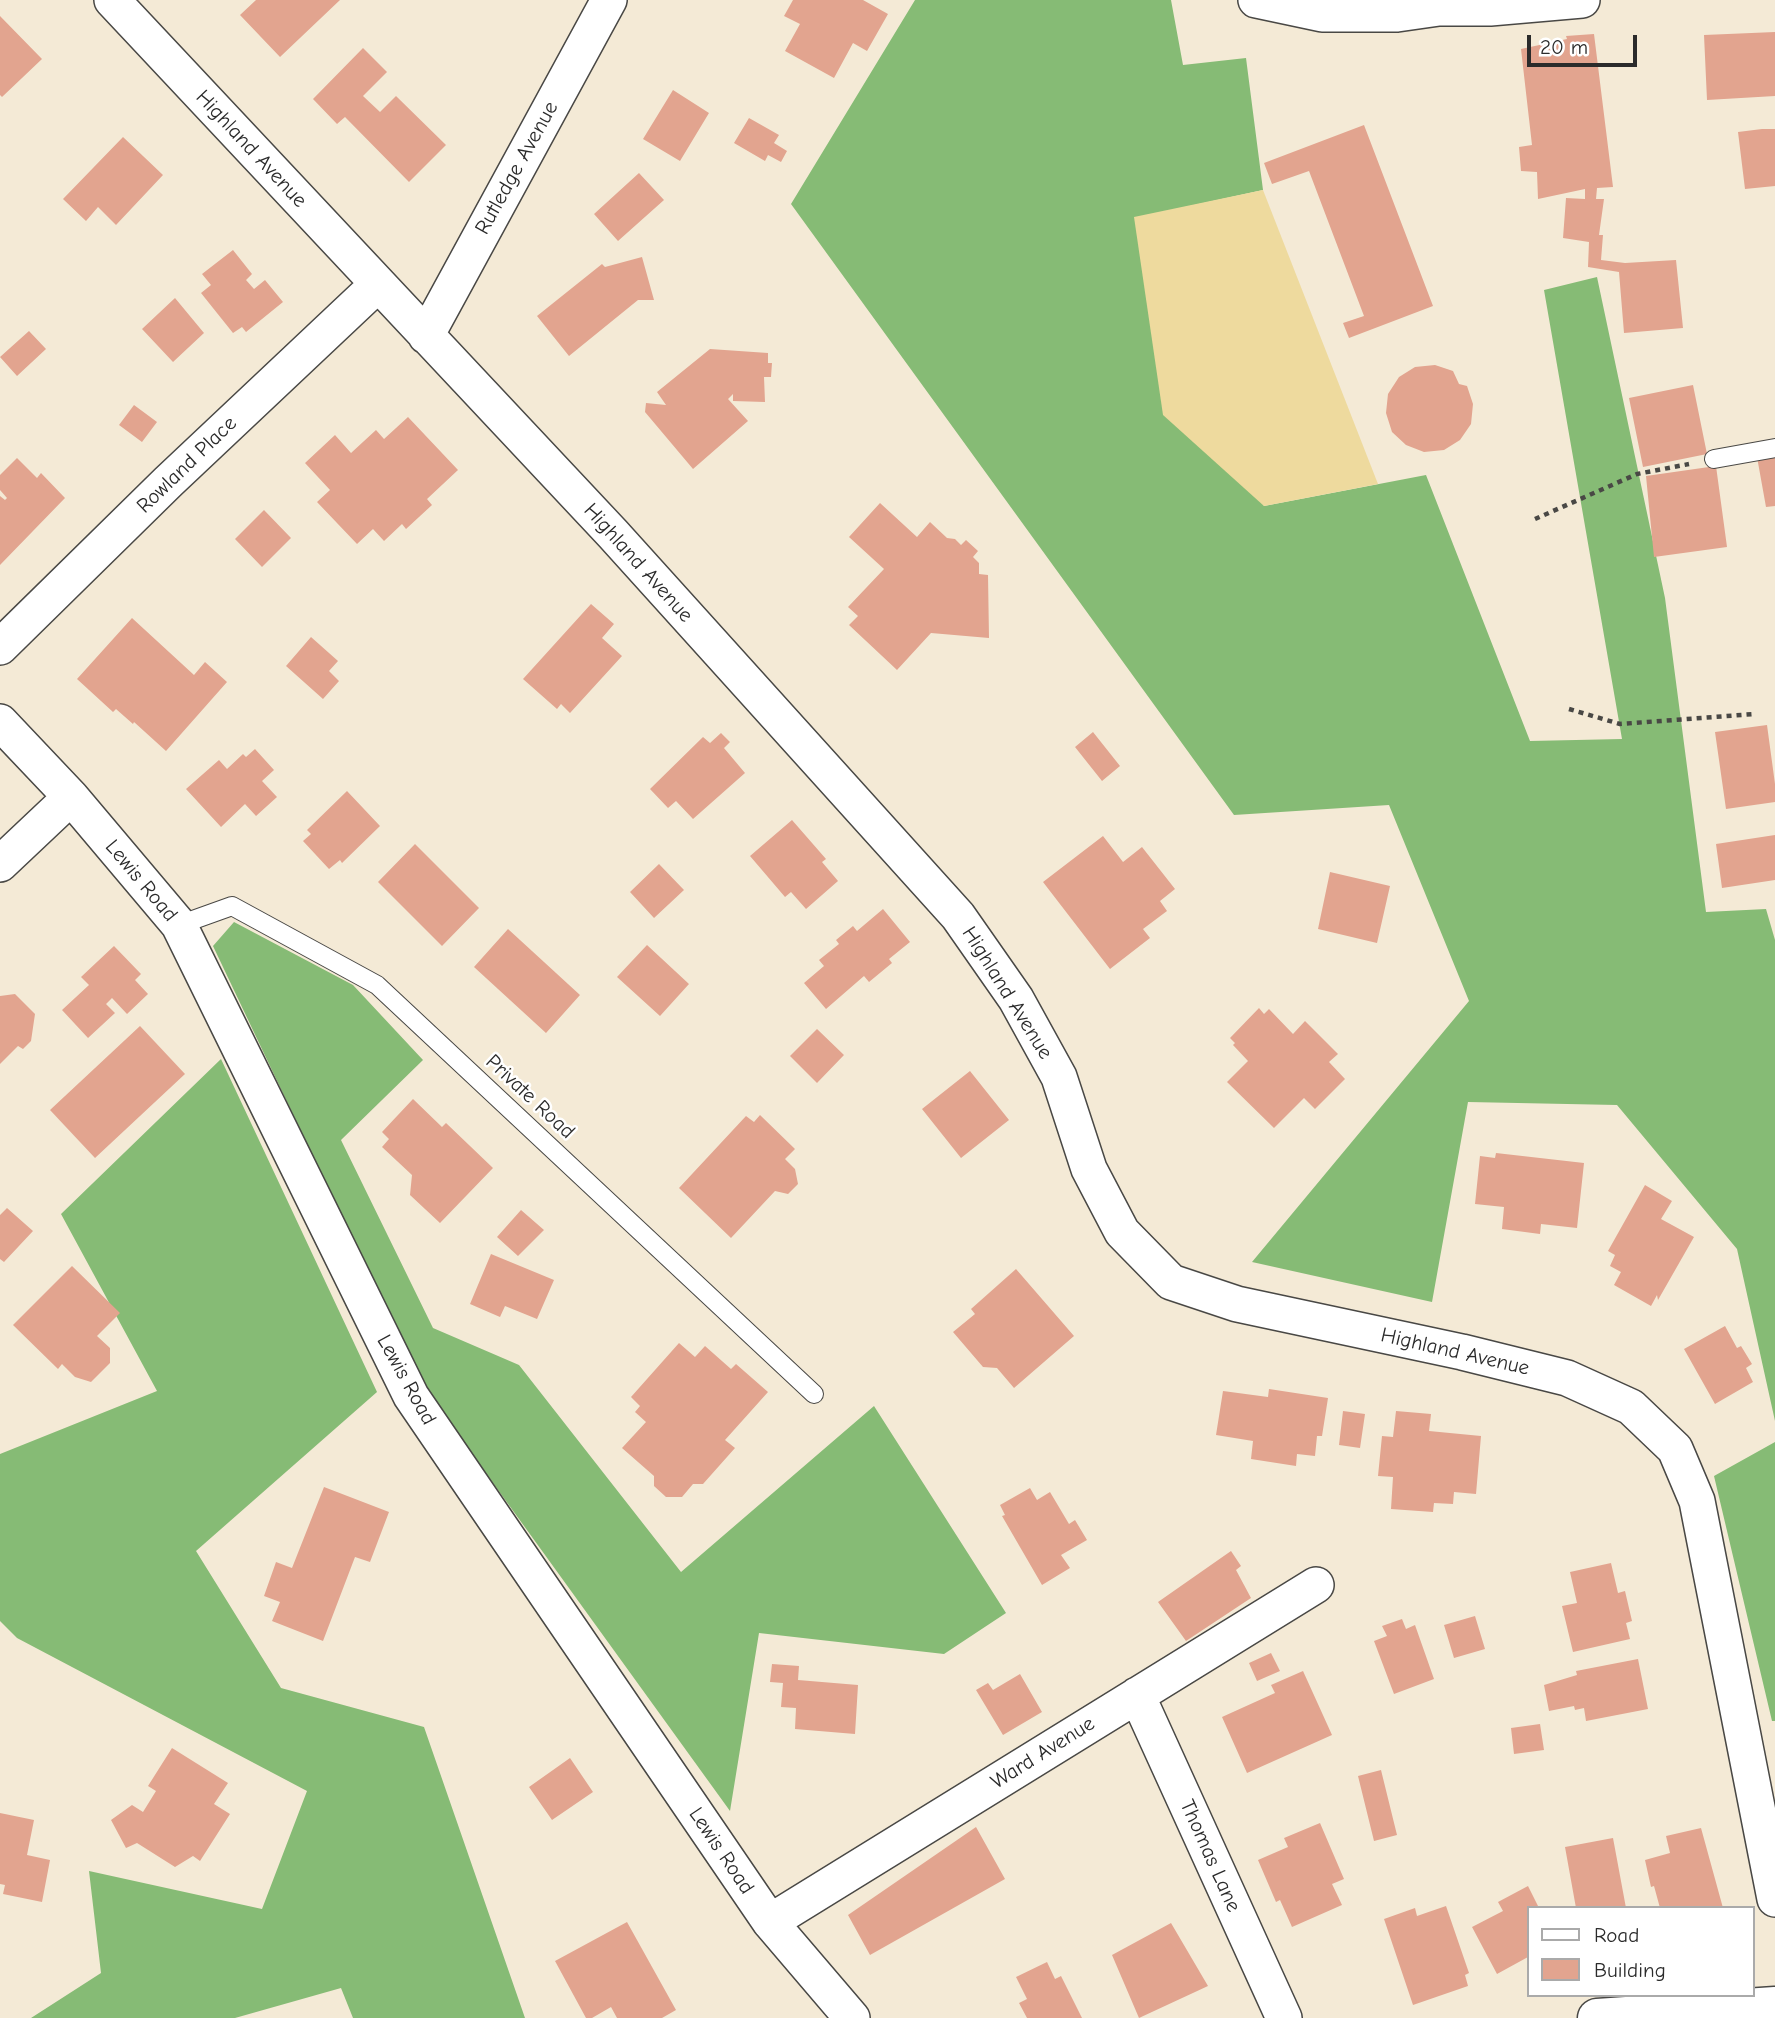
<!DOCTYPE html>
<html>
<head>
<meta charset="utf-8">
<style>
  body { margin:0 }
  #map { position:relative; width:1775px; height:2018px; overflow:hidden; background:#f4ead6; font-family:"Comic Neue",sans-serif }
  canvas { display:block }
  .legend { position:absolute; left:1527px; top:1906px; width:228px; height:91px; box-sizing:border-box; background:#fff; border:2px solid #aaa; margin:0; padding:9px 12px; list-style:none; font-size:21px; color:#2b2b2b }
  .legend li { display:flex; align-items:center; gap:14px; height:35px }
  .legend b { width:35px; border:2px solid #aaa }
  .scale { position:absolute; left:1527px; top:35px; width:110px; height:32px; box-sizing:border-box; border:4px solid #2b2b2b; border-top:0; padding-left:9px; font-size:21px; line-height:24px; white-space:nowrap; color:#2b2b2b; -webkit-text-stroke:5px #fff; paint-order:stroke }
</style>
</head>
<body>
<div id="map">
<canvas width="1775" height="2018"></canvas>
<ul class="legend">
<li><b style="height:9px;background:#fff"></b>Road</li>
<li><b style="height:19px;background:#e2a48f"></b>Building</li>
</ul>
<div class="scale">20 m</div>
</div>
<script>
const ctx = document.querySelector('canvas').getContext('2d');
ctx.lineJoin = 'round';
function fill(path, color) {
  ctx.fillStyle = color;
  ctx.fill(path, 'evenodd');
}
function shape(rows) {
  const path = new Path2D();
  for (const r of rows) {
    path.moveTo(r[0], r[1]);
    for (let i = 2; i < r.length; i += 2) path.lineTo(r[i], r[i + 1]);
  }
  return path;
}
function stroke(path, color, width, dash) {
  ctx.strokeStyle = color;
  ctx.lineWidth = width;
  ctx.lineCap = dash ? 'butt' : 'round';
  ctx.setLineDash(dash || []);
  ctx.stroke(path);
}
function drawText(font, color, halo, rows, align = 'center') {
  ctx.font = font + ' "Comic Neue",sans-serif';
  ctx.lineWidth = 5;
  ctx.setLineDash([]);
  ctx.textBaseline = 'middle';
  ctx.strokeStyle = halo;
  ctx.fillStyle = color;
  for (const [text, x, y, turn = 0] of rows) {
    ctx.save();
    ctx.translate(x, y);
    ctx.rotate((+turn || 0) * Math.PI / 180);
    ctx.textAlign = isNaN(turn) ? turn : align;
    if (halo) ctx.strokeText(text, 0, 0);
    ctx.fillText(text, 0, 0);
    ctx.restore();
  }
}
fill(shape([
  [915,0,1171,0,1183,65,1246,58,1263,190,1135,218,1264,506,1426,475,1530,741,1622,739,1544,290,1597,277,1665,598,1706,912,1766,909,1775,940,1775,1421,1737,1249,1617,1105,1468,1102,1432,1302,1252,1262,1469,1001,1389,805,1234,815,791,204],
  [234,922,353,985,423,1060,341,1140,433,1328,519,1365,681,1572,874,1406,1006,1613,944,1654,759,1633,730,1811,420,1382,213,946],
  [221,1059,377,1392,196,1551,281,1688,424,1727,525,2018,353,2018,341,1988,235,2018,31,2018,101,1973,89,1871,262,1909,307,1791,17,1638,0,1621,0,1454,157,1391,61,1214],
  [1775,1442,1775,1721,1772,1721,1714,1476]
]), '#86bb75');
fill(shape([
  [1263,190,1378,484,1264,506,1163,415,1134,217]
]), '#eeda9e');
fill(shape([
  [256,0,340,0,280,57,240,15],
  [793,0,863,0,888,14,867,51,853,43,834,78,785,51,800,24,784,16],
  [0,16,42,59,2,97,0,95],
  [1775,32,1775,96,1707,100,1704,35],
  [1594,34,1613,187,1597,188,1596,199,1604,199,1599,235,1603,235,1601,260,1625,263,1676,260,1683,328,1624,333,1619,272,1588,267,1589,242,1563,238,1566,198,1585,199,1585,189,1538,199,1537,172,1521,171,1519,147,1532,145,1521,49,1567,39,1566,36],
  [363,48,387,72,363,96,380,112,396,96,446,145,409,182,345,117,337,124,313,99],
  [673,90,709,113,680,161,643,139],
  [749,118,779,135,774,143,787,151,781,162,768,155,765,161,734,143],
  [1364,125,1433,306,1349,338,1343,323,1364,316,1309,171,1272,184,1264,163],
  [1762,129,1775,129,1775,186,1745,189,1738,132],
  [123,137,163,175,116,225,98,207,86,221,63,199],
  [639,173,664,200,618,241,594,214],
  [233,250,252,274,246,280,254,289,265,280,283,302,246,332,242,327,233,333,201,293,211,285,202,274],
  [642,257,654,300,638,300,569,356,537,316,602,264,605,267],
  [175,298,204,333,173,362,142,329],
  [29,331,46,349,17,376,0,357],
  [710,349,768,353,768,363,772,363,771,377,764,377,765,402,733,401,733,394,728,399,748,421,693,469,645,412,646,403,666,405,657,392],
  [1435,365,1453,371,1459,384,1467,386,1473,404,1471,424,1460,440,1444,450,1424,452,1406,445,1392,432,1386,413,1388,394,1399,377,1415,367],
  [1693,385,1707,454,1643,467,1629,398],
  [134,405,157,422,142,442,119,425],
  [408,417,458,470,427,499,432,505,406,529,402,524,384,541,373,529,357,544,317,502,330,490,305,463,335,435,351,453,376,430,384,439],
  [1775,453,1775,506,1766,507,1757,457],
  [17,458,37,478,41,473,65,498,0,565,0,496,5,500,7,498,0,490,0,475],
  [1716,466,1727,547,1654,557,1646,476],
  [880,503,917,537,930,522,947,538,955,539,961,545,966,540,978,551,973,557,979,563,979,574,988,575,989,638,931,633,897,670,849,625,858,616,848,607,884,569,849,537],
  [264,510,291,538,262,567,235,539],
  [591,604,614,624,602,638,622,656,570,713,561,704,557,709,523,679],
  [132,618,194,675,205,662,227,682,166,751,134,722,133,724,116,709,113,712,77,679],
  [311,637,338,661,329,671,339,681,323,699,286,666],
  [1767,725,1775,784,1775,802,1726,809,1715,732],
  [1093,732,1120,766,1102,781,1075,747],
  [721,733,730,742,724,748,745,773,693,819,676,801,668,808,650,789,703,737,710,743],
  [255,749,274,770,262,781,277,797,256,816,245,804,221,827,186,789,219,760,227,769,243,754,246,757],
  [347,791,380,826,342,863,340,860,329,869,303,841,311,834,307,830],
  [792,820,826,859,822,862,838,881,806,909,791,892,785,897,750,856],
  [1775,835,1775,880,1722,888,1716,844],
  [1103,836,1123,862,1142,847,1175,889,1160,901,1167,911,1143,929,1150,938,1110,969,1043,882],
  [415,844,479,908,442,946,378,882],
  [659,864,684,890,654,918,630,892],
  [1330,872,1390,886,1377,943,1318,929],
  [883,909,910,942,889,959,892,963,869,982,864,976,826,1009,804,983,824,966,819,960,839,944,836,940,853,926,857,931],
  [508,929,580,995,546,1033,474,967],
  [647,945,689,984,660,1016,617,977],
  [114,946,141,974,135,980,148,994,127,1014,112,998,106,1004,115,1013,88,1038,62,1010,89,985,81,977],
  [15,994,35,1014,31,1041,23,1049,18,1046,0,1064,0,996],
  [1259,1008,1264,1014,1269,1009,1293,1034,1305,1021,1338,1054,1329,1062,1345,1079,1315,1109,1304,1098,1274,1128,1227,1082,1248,1061,1233,1045,1235,1043,1230,1038],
  [140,1026,185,1074,95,1158,50,1110],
  [817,1029,844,1055,817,1083,790,1056],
  [970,1071,1009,1120,961,1158,922,1109],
  [413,1099,442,1127,446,1123,493,1168,440,1223,410,1195,412,1175,382,1147,389,1139,382,1132],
  [760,1115,795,1149,785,1159,795,1169,798,1184,788,1194,775,1191,731,1238,679,1188,746,1116,754,1122],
  [1496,1153,1584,1163,1577,1228,1541,1224,1540,1234,1502,1229,1504,1207,1475,1204,1480,1156,1495,1158],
  [1645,1185,1672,1201,1661,1219,1694,1237,1658,1300,1657,1295,1651,1306,1614,1285,1621,1272,1610,1266,1615,1255,1608,1251],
  [7,1208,33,1231,4,1262,0,1259,0,1215],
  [521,1210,544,1230,518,1256,497,1237],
  [491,1254,554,1280,537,1319,505,1306,500,1317,470,1304],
  [72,1266,120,1313,97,1336,110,1348,110,1363,91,1382,75,1377,62,1364,58,1369,13,1325],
  [1016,1269,1074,1336,1014,1388,997,1368,983,1367,953,1332,975,1314,971,1309],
  [1725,1326,1737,1348,1741,1346,1752,1364,1746,1368,1753,1382,1715,1404,1684,1349],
  [679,1343,695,1357,705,1346,731,1369,736,1364,768,1392,725,1440,735,1448,703,1484,693,1484,682,1497,666,1497,654,1486,654,1476,622,1448,646,1422,635,1412,640,1406,631,1397],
  [1269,1389,1328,1398,1322,1436,1317,1436,1315,1456,1297,1454,1296,1466,1251,1459,1253,1441,1216,1435,1223,1391,1268,1397],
  [1343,1411,1365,1414,1360,1448,1339,1445],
  [1396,1411,1431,1414,1429,1431,1481,1436,1476,1494,1454,1492,1453,1504,1434,1503,1433,1512,1391,1509,1393,1477,1378,1476,1382,1436,1393,1437],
  [324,1487,389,1512,370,1562,355,1557,323,1641,272,1621,280,1602,264,1596,276,1562,292,1568],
  [1030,1488,1037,1500,1050,1492,1069,1524,1075,1520,1087,1540,1061,1555,1070,1568,1042,1585,1002,1516,1005,1515,1000,1505],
  [1231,1551,1241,1566,1236,1570,1251,1598,1186,1641,1158,1602],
  [1611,1563,1618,1593,1625,1591,1632,1621,1626,1623,1630,1639,1573,1652,1562,1606,1577,1603,1570,1572],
  [1475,1616,1485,1649,1454,1658,1444,1625],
  [1402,1619,1406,1629,1415,1625,1434,1679,1394,1694,1374,1641,1387,1636,1382,1626],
  [1271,1653,1280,1671,1257,1681,1249,1663],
  [1638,1659,1648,1709,1586,1721,1584,1708,1575,1710,1574,1706,1549,1711,1544,1685,1577,1675,1576,1671],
  [772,1664,799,1666,798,1680,858,1685,855,1734,795,1729,796,1708,781,1707,783,1683,770,1682],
  [1303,1671,1332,1735,1247,1773,1222,1717,1275,1693,1271,1685],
  [1020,1674,1042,1712,1003,1735,976,1690,988,1683,993,1690],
  [1540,1724,1544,1750,1514,1754,1511,1728],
  [172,1748,228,1783,214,1804,230,1814,200,1861,193,1856,175,1867,137,1843,126,1848,111,1820,132,1805,143,1812,156,1791,148,1786],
  [570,1758,593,1792,552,1820,529,1787],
  [1381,1770,1397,1835,1374,1841,1358,1776],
  [0,1813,34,1820,27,1855,50,1860,42,1902,3,1894,5,1885,0,1884],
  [1320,1823,1344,1879,1332,1884,1342,1905,1292,1927,1280,1900,1276,1902,1258,1860,1288,1847,1284,1838],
  [976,1827,1005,1879,870,1955,848,1915],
  [1701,1828,1723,1908,1660,1908,1654,1886,1651,1887,1645,1860,1670,1853,1666,1836],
  [1613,1838,1626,1908,1576,1908,1565,1847],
  [1528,1886,1539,1908,1528,1908,1528,1957,1497,1974,1472,1927,1503,1911,1498,1902],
  [1446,1906,1469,1973,1465,1975,1468,1986,1413,2005,1384,1919,1415,1908,1417,1916],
  [627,1922,676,2010,662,2018,617,2018,611,2007,592,2018,586,2018,555,1961],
  [1171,1923,1208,1986,1139,2018,1112,1955],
  [1047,1962,1055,1979,1061,1976,1082,2018,1027,2018,1019,2003,1027,1999,1016,1977]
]), '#e2a48f');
const service = shape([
  [1714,459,1775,448],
  [179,925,232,906,377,985,814,1394]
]);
const minor = shape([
  [112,0,613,534,958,916,1016,999,1059,1077,1089,1169,1122,1232,1171,1282,1237,1304,1462,1352,1567,1378,1631,1407,1675,1449,1697,1501,1775,1899],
  [1256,0,1322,14,1397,14,1439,8,1490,8,1582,0],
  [426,336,609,0],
  [0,647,168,482,377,285],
  [0,722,71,797,179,925,411,1396,770,1922,852,2018],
  [0,864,71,797],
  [1137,1695,1284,2018],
  [770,1922,1316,1585]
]);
const secondary = shape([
  [1597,2018,1775,2006]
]);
stroke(service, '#494845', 20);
stroke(minor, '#494845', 38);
stroke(secondary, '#494845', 41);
stroke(shape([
  [1535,519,1637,474,1689,464],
  [1569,709,1620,724,1754,714]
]), '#494845', 4.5, [5, 5]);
stroke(service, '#fff', 18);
stroke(minor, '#fff', 35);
stroke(secondary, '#fff', 38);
drawText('21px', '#2b2b2b', '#fff', [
  ["Highland Avenue",251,149,47],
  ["Rutledge Avenue",517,168,-61],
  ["Rowland Place",187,465,-44],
  ["Highland Avenue",638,563,48],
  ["Lewis Road",141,881,50],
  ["Highland Avenue",1007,993,58],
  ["Private Road",530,1097,43],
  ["Highland Avenue",1455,1352,13],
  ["Lewis Road",406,1380,61],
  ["Ward Avenue",1043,1753,-32],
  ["Lewis Road",721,1851,56],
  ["Thomas Lane",1210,1856,66]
]);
</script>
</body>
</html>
